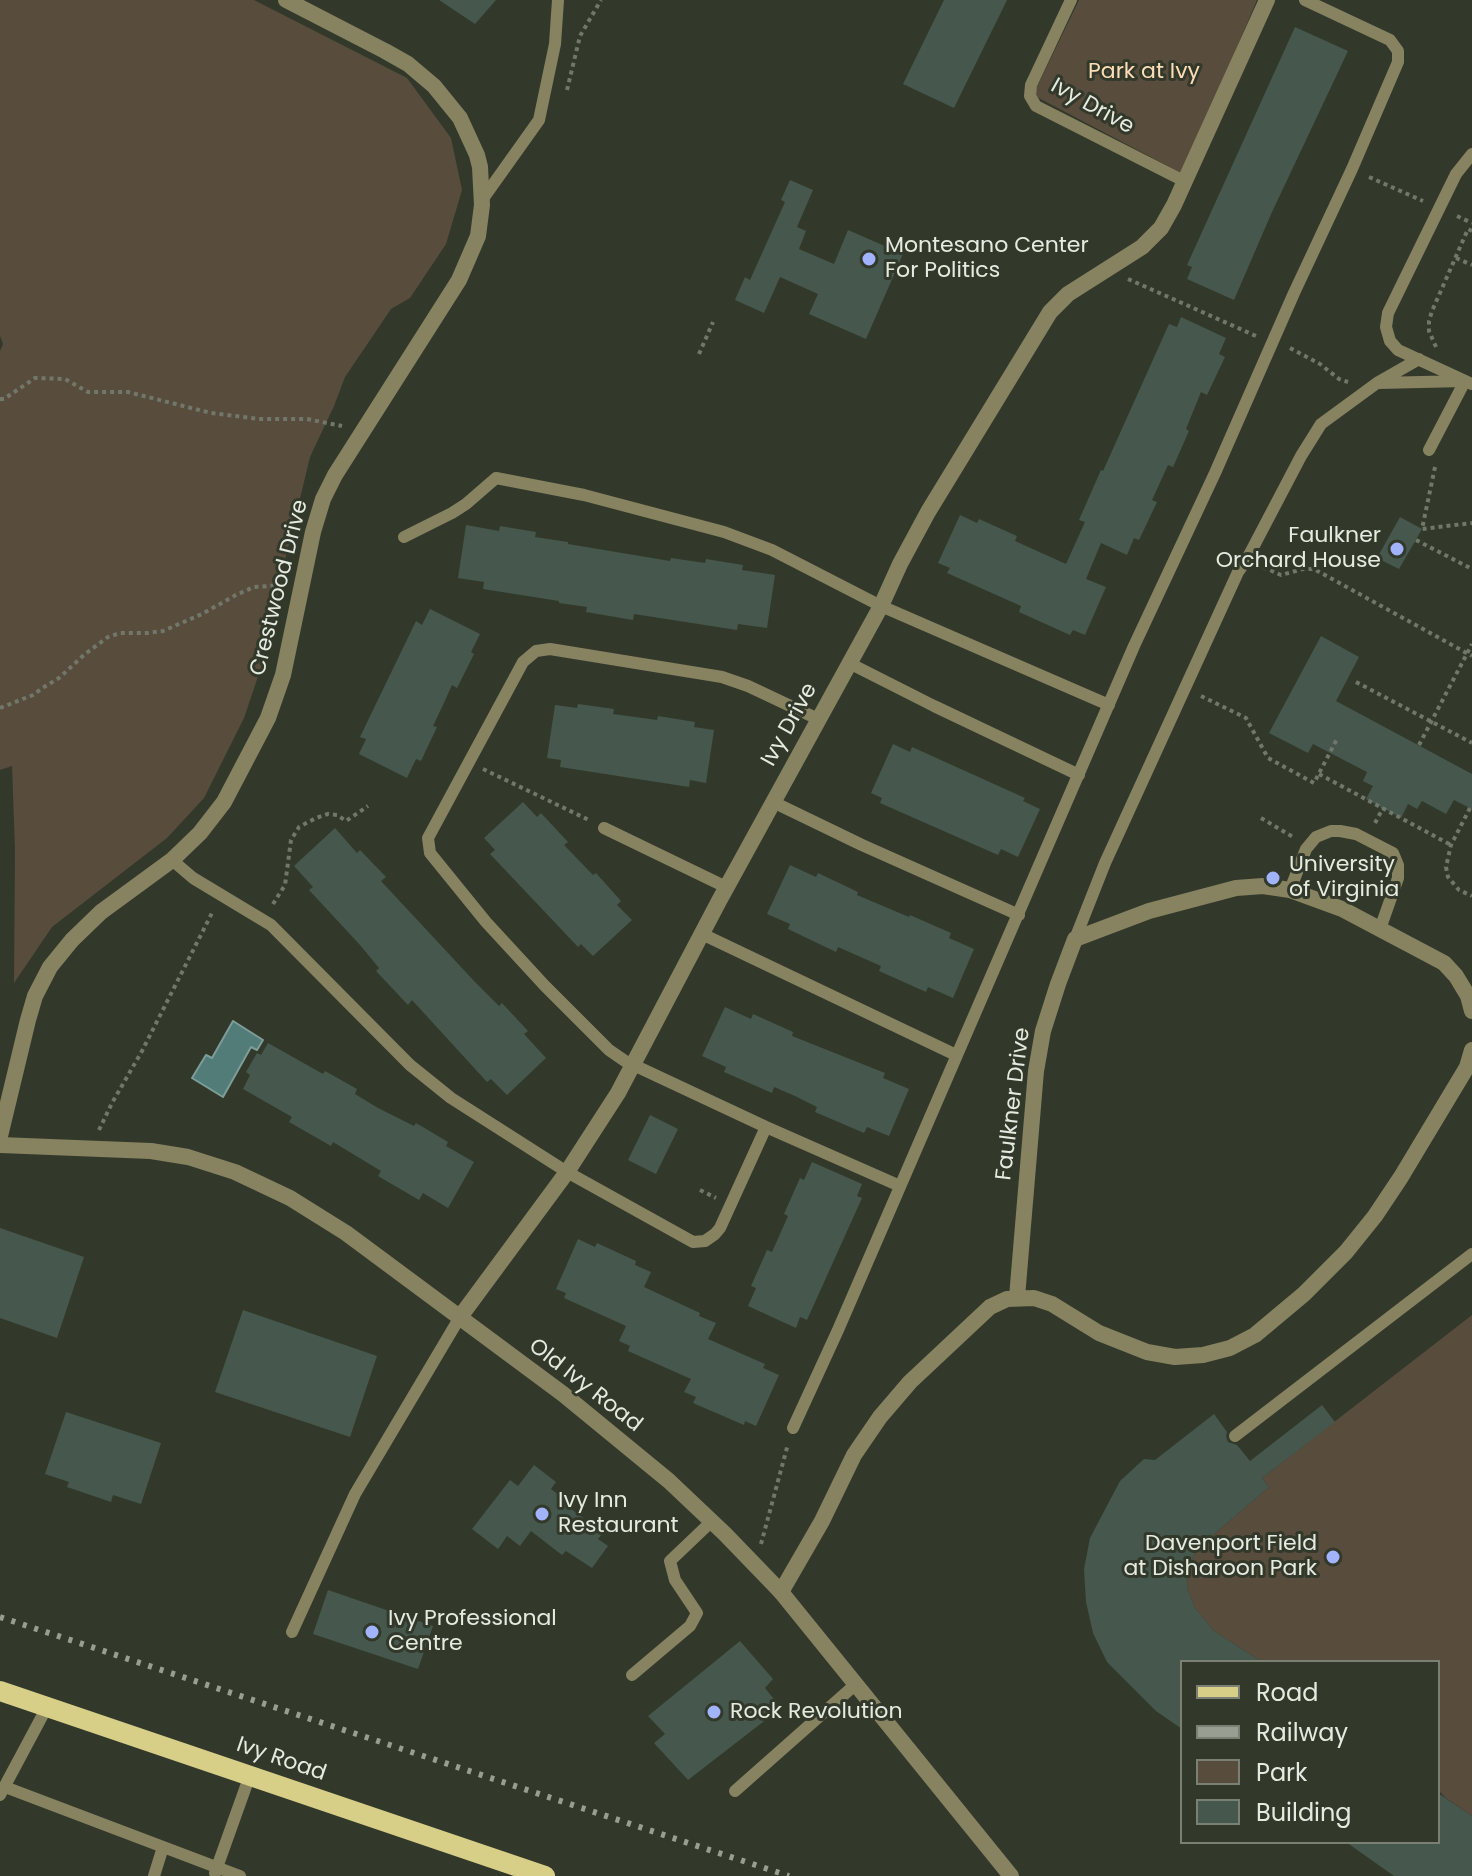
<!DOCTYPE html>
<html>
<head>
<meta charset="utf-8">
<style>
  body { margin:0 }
  #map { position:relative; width:1472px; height:1876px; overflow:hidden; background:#32392b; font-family:Poppins,sans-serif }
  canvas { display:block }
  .legend { position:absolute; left:1180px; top:1660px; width:260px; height:184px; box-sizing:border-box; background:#32392b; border:2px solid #7a8074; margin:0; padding:10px 14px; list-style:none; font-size:24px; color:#e6ebe1 }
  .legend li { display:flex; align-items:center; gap:16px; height:40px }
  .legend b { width:40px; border:2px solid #7a8074 }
</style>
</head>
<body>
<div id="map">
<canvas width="1472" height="1876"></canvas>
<ul class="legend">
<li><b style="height:10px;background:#d7ce87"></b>Road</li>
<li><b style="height:10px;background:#989e92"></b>Railway</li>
<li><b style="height:22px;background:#584c3c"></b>Park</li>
<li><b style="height:22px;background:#46574d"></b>Building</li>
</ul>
</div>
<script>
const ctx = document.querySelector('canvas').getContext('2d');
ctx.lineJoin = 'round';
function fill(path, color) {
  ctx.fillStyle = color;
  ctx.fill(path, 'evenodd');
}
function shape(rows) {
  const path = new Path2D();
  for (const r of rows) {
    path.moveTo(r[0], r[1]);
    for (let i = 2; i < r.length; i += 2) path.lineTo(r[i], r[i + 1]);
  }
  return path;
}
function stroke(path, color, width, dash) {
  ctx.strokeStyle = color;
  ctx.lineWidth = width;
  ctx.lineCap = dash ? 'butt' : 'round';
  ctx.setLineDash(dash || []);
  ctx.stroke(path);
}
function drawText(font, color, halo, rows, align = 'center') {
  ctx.font = font + ' Poppins,sans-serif';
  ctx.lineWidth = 6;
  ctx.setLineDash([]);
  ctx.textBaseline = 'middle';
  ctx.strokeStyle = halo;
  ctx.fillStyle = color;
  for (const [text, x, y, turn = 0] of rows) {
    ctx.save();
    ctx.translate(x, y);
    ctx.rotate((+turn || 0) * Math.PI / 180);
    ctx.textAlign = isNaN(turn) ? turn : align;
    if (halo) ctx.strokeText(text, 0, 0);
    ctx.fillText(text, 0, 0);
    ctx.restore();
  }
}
fill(shape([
  [0,0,254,0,407,78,451,138,462,190,446,244,410,298,391,309,345,377,334,406,310,457,281,577,268,647,244,718,204,798,167,838,52,927,14,983,15,850,12,766,0,770,0,351,3,344,0,336],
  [1079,0,1257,0,1183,174,1033,95],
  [1472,1315,1472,1816,1446,1798,1438,1790,1438,1662,1262,1662,1214,1631,1195,1608,1187,1588,1188,1567,1198,1548,1269,1487,1262,1478]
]), '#584c3c');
const water = shape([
  [233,1021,263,1040,257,1050,251,1047,223,1097,192,1078,206,1055,212,1058,233,1021]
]);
fill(water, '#517c78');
stroke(water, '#7e9d98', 2);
fill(shape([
  [439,0,496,0,475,24],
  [944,0,1007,0,954,108,903,84],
  [1295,27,1348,51,1272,212,1234,300,1187,279,1192,267,1187,265],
  [790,180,813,190,797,227,806,231,799,249,834,264,848,230,903,254,866,339,809,314,818,294,780,277,764,313,735,300,745,277,750,280,785,202,781,200],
  [1181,317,1226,338,1219,354,1225,357,1207,395,1201,392,1186,429,1189,431,1173,467,1168,465,1152,500,1157,502,1139,540,1134,538,1127,555,1101,543,1086,579,1106,587,1085,635,1073,630,1070,635,1019,612,1021,606,947,573,950,568,938,563,960,515,977,523,979,519,1017,536,1015,541,1066,564,1085,522,1079,520,1101,470,1103,471,1169,324,1177,327],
  [1400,517,1422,529,1399,569,1377,558],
  [466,525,499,531,500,526,536,532,535,537,568,542,568,544,670,561,671,558,705,563,706,559,743,565,742,570,775,575,767,628,738,624,737,630,634,614,633,620,586,612,587,607,559,603,559,601,483,589,484,582,458,578],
  [430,609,480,634,471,652,474,654,457,688,452,685,443,705,433,726,437,727,421,761,416,759,407,778,359,754,366,739,360,737,416,621,422,625],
  [1321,636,1359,657,1336,701,1472,774,1472,809,1454,800,1446,814,1422,801,1417,809,1408,804,1401,818,1366,799,1373,786,1363,781,1367,772,1313,744,1308,753,1269,733],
  [578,704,614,709,613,714,657,720,658,716,695,722,694,727,714,730,706,783,690,780,689,787,560,767,561,760,547,758,555,705,577,708],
  [893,744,910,752,912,747,1025,798,1023,801,1040,809,1018,857,1001,849,998,855,880,803,882,798,871,793],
  [523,802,537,817,541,813,568,842,564,845,593,875,596,873,621,901,617,905,632,920,593,956,581,944,578,947,490,854,495,850,484,838],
  [335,828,357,853,360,850,386,877,381,881,475,982,499,1006,502,1003,528,1031,524,1034,546,1058,507,1095,491,1079,487,1082,412,1000,408,1005,376,971,379,968,360,945,309,890,313,887,294,866],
  [790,865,816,877,818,873,858,892,857,895,909,917,910,915,951,933,949,938,974,949,953,998,928,987,926,992,879,971,881,966,838,947,836,952,788,929,790,924,767,914],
  [725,1007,751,1019,753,1014,793,1032,792,1036,885,1073,883,1078,909,1089,889,1136,867,1127,864,1133,815,1112,817,1107,795,1096,774,1087,772,1093,724,1072,726,1067,702,1056],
  [268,1043,323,1074,325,1071,357,1089,355,1094,378,1108,414,1126,416,1123,448,1142,446,1146,474,1162,448,1208,423,1193,419,1200,378,1176,381,1171,333,1142,331,1146,289,1122,292,1117,243,1089,250,1075,246,1072,257,1053,261,1055],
  [650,1115,678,1129,656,1174,628,1160],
  [812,1162,862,1184,857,1196,862,1198,807,1320,800,1317,796,1328,748,1306,756,1288,751,1286,767,1250,772,1252,788,1216,784,1214,800,1178,804,1180],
  [0,1228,84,1257,57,1338,0,1318],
  [578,1239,595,1247,597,1243,636,1261,635,1265,651,1272,644,1287,700,1313,699,1316,716,1323,708,1339,765,1364,763,1368,779,1375,756,1426,745,1421,744,1425,693,1403,696,1397,684,1392,691,1379,628,1351,630,1346,619,1341,626,1326,564,1298,566,1293,556,1289],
  [243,1310,377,1356,350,1437,215,1392],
  [1322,1405,1335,1422,1262,1478,1269,1487,1198,1548,1188,1567,1187,1588,1195,1608,1214,1631,1262,1662,1182,1662,1182,1729,1156,1711,1107,1662,1093,1633,1086,1602,1084,1569,1090,1538,1120,1481,1144,1459,1155,1460,1214,1414,1227,1432,1226,1436,1228,1442,1237,1445,1250,1461],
  [66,1412,161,1443,141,1504,113,1495,111,1502,67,1487,69,1482,45,1474],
  [534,1465,556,1482,551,1489,572,1505,570,1508,603,1533,598,1539,608,1546,592,1568,566,1551,562,1555,531,1531,520,1546,507,1536,498,1549,472,1529,510,1480,518,1486],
  [328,1590,433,1626,418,1669,313,1634],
  [740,1641,773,1679,765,1688,781,1708,688,1780,654,1743,665,1734,648,1716],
  [1438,1793,1472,1816,1472,1876,1394,1876,1346,1842,1438,1842]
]), '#46574d');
stroke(shape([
  [567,90,580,36,601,0],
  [1369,177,1423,201],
  [1457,216,1472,223],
  [1456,258,1472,265],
  [1128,279,1256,336],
  [1436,347,1429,331,1429,321,1432,311,1468,229,1472,231],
  [1290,348,1320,364,1339,379,1348,382],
  [699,354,713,322],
  [0,399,4,399,35,378,65,379,88,392,128,392,211,413,259,419,307,419,342,426],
  [1435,467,1422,529,1472,523],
  [1416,540,1472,569],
  [1263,567,1281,575,1303,569,1314,569,1472,656],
  [1356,682,1472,743],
  [1201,696,1246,718,1268,758,1314,783,1338,737],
  [0,708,33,695,44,687,59,678,85,654,108,637,120,633,147,633,163,631,202,614,236,595,254,587,283,585],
  [1419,745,1472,644],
  [483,769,591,821],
  [1319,774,1451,845],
  [1470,808,1451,845,1446,867,1448,877,1459,890,1472,896],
  [1261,818,1293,837],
  [1375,823,1383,808],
  [273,904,285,885,291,840,299,827,316,818,328,814,337,815,346,821,368,806],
  [99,1130,112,1103,142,1051,213,911],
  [700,1190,716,1198],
  [761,1544,788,1444]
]), '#71776b', 4, [4, 4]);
stroke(shape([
  [1071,0,1031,85,1030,96,1036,106,1184,181],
  [1472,154,1456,174,1388,313,1386,327,1390,341,1398,350,1472,384],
  [482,200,539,120,555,44,558,0],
  [1378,383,1465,381,1429,450],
  [404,537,452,513,466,504,496,478,584,495,724,532,772,550,881,606,1109,705],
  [849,663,934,706,1079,775],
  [818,719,748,686,722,677,550,649,536,651,523,662,428,838,430,853,486,922,545,986,609,1050,625,1061,766,1127,900,1186],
  [773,802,862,845,1019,915],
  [604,828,726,887],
  [172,860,193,878,271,925,410,1065,451,1098,567,1172,693,1242,705,1241,715,1234,720,1228,766,1127],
  [1290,890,1306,849,1316,837,1331,831,1340,831,1356,834,1393,853,1398,865,1398,878,1380,929],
  [702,934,956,1055],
  [1075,939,1105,863,1238,572,1247,559,1301,456,1321,424,1377,383,1419,359],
  [793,1428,838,1330,1134,646,1215,473,1294,293,1352,169,1398,62,1398,51,1390,40,1305,0],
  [1235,1436,1472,1254],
  [292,1632,355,1494,460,1317],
  [632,1675,690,1626,697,1613,675,1580,670,1561,712,1521],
  [5,1787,240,1876],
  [735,1791,856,1684],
  [0,1795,47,1707],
  [215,1873,250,1775],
  [154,1876,163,1847]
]), '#878361', 12);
stroke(shape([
  [0,1136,28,1020,35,996,50,967,72,940,101,912,172,860,200,833,224,802,268,718,283,675,313,532,323,499,335,475,459,280,478,236,482,205,480,167,477,155,460,118,434,86,408,64,385,51,286,0],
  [1017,1297,1036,1071,1043,1031,1058,984,1075,939,1149,911,1236,888,1263,886,1290,890,1342,909,1444,963,1456,976,1468,996,1472,1011],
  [460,1317,567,1172,618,1093,719,901,881,606,900,564,928,512,1050,312,1068,294,1142,247,1161,228,1174,205,1267,0],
  [781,1592,822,1521,854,1455,880,1417,910,1382,990,1307,1007,1299,1034,1298,1052,1304,1099,1333,1147,1352,1175,1357,1203,1355,1230,1348,1255,1335,1304,1294,1346,1252,1375,1216,1401,1177,1467,1067,1472,1050]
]), '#878361', 16);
stroke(shape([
  [0,1145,151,1151,188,1157,235,1172,290,1198,346,1233,563,1394,669,1481,725,1534,781,1592,1011,1876]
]), '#878361', 16);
stroke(shape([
  [0,1691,545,1876]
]), '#d7ce87', 20);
stroke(shape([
  [0,1617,789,1876]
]), '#989e92', 6, [4, 8]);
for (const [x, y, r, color] of [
  [869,259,8,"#a1b3fd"],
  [1397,549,8,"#a1b3fd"],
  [1273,878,8,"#a1b3fd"],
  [542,1514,8,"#a1b3fd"],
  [1333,1557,8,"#a1b3fd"],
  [372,1632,8,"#a1b3fd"],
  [714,1712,8,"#a1b3fd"]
]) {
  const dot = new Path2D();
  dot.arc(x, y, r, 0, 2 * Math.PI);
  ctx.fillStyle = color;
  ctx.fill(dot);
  stroke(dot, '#32392b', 3);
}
drawText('22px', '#fdddb5', '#32392b', [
  ["Park at Ivy",1144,72]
]);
drawText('22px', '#e6ebe1', '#32392b', [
  ["Ivy Drive",1092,107,29],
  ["Crestwood Drive",280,588,-76],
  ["Ivy Drive",790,725,-61],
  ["Faulkner Drive",1014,1104,-83],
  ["Old Ivy Road",585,1386,38],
  ["Ivy Road",281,1760,19]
]);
drawText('22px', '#e6ebe1', '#32392b', [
  ["Montesano Center",885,246],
  ["For Politics",885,271],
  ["Faulkner",1381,536,"right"],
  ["Orchard House",1381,561,"right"],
  ["University",1289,865],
  ["of Virginia",1289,890],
  ["Ivy Inn",558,1501],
  ["Restaurant",558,1526],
  ["Davenport Field",1317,1544,"right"],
  ["at Disharoon Park",1317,1569,"right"],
  ["Ivy Professional",388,1619],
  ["Centre",388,1644],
  ["Rock Revolution",730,1712]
], 'left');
</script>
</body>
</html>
